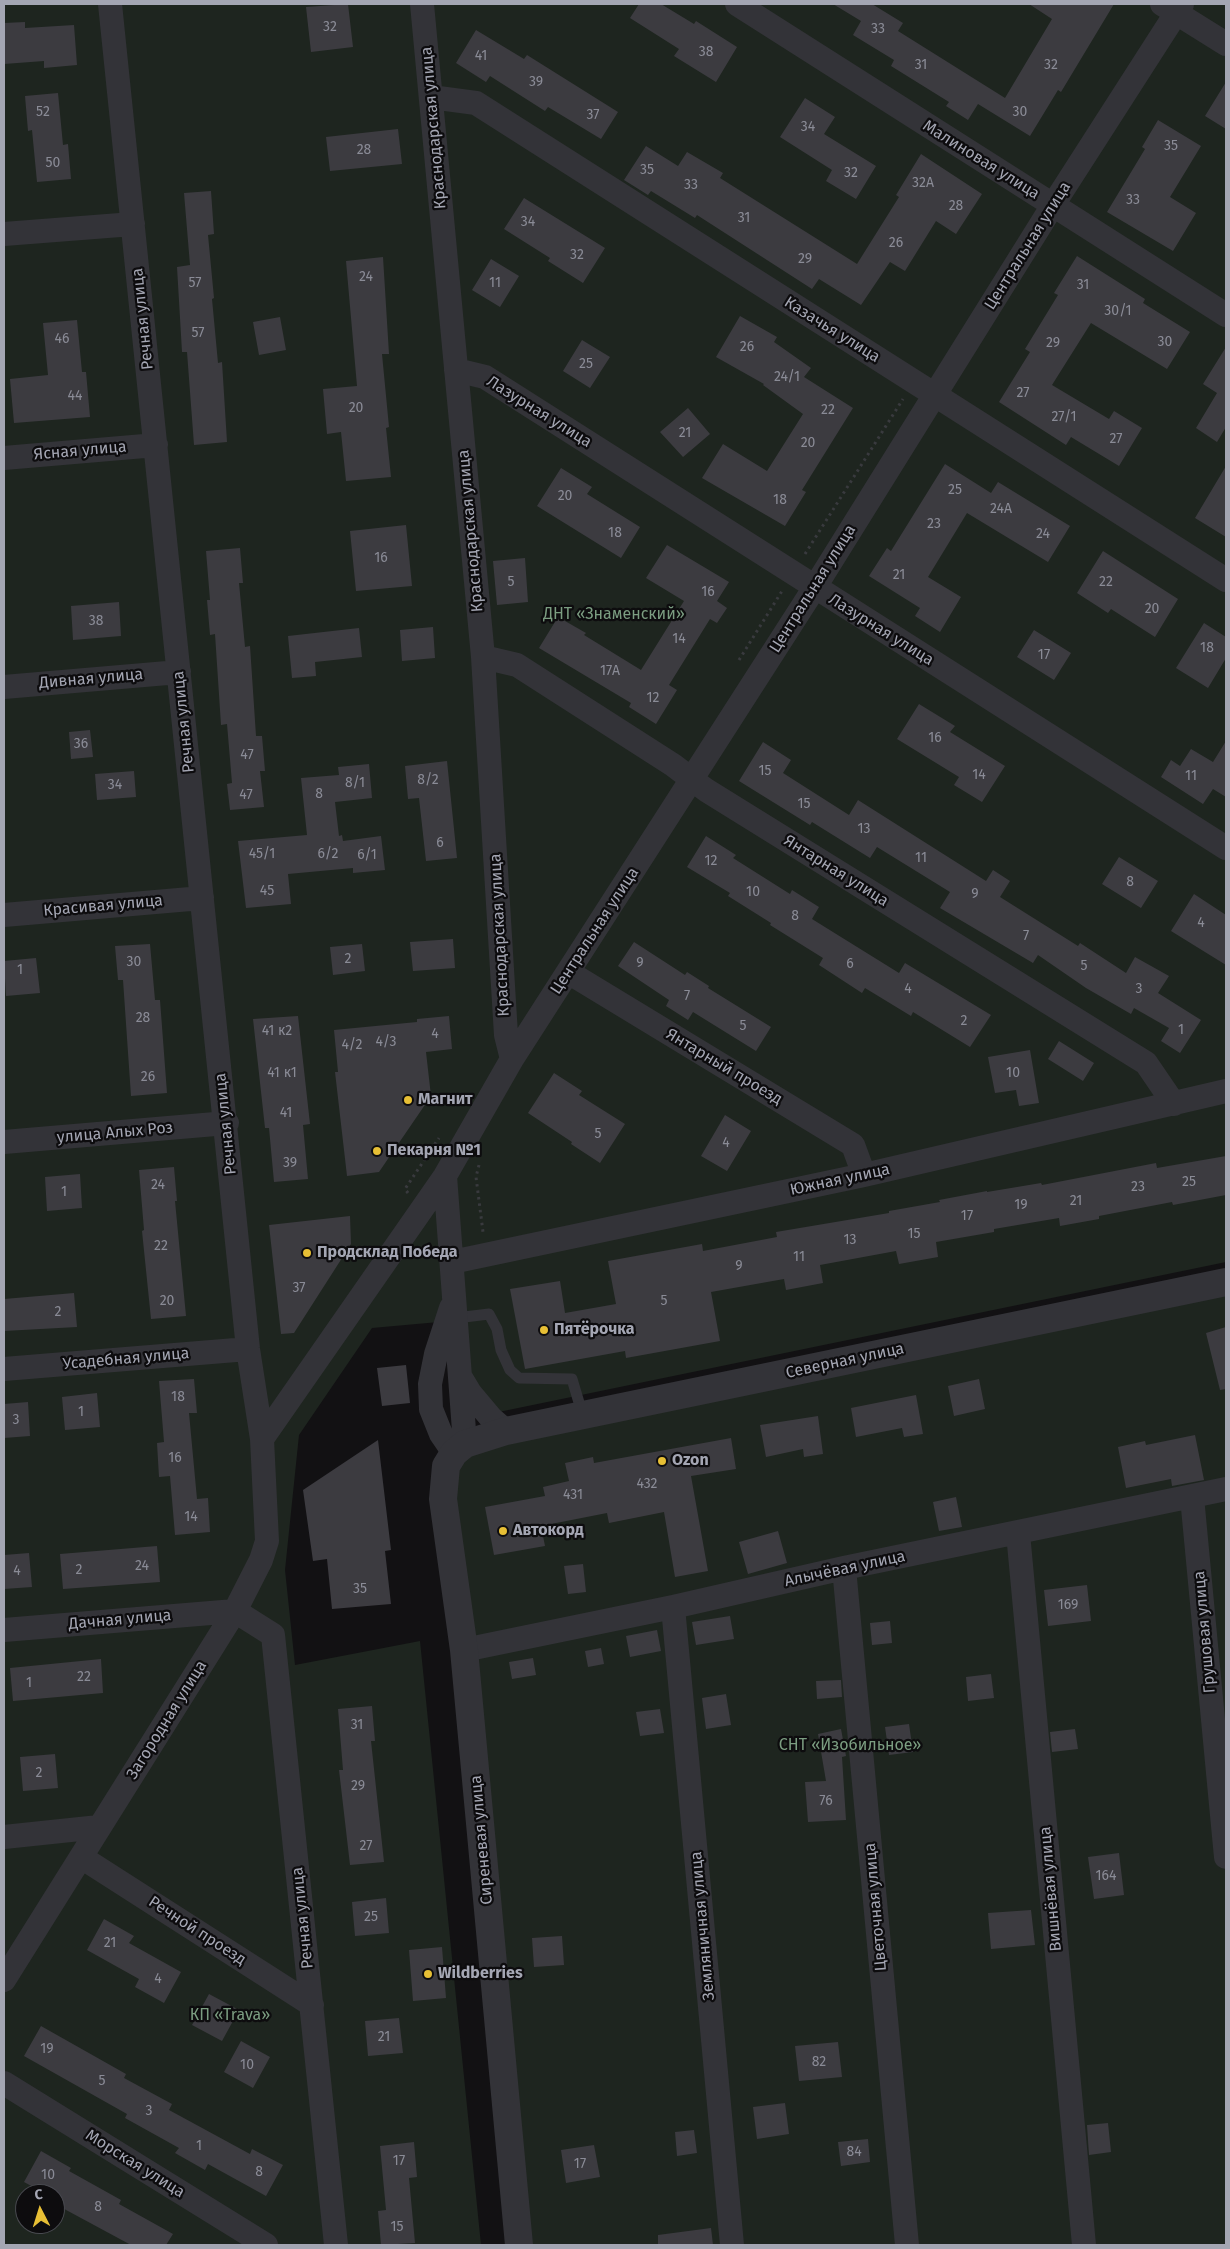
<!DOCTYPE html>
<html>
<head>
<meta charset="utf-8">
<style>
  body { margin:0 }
  #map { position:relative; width:1230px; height:2249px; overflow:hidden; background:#121113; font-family:"Fira Sans",sans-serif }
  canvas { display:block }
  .frame { position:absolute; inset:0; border:5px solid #a4a6b3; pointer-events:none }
  .north { position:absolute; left:15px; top:2184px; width:50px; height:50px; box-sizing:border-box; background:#0d0c0e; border:1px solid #494a50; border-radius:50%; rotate:355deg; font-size:14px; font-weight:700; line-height:20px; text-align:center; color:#a4a6b3 }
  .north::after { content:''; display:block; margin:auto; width:18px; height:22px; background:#e7bf35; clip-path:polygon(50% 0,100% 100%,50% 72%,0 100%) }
</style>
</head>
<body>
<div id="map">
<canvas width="1230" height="2249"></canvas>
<div class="frame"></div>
<div class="north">С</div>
</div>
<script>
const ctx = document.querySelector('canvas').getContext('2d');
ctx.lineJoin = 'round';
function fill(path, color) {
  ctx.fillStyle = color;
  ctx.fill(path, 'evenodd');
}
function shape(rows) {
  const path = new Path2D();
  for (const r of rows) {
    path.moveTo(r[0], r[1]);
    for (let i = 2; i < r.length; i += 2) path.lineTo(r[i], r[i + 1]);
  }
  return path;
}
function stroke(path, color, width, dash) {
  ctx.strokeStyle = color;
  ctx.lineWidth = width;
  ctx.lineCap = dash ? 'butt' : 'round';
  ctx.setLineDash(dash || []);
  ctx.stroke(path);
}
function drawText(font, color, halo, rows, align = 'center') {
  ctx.font = font + ' "Fira Sans",sans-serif';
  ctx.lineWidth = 4.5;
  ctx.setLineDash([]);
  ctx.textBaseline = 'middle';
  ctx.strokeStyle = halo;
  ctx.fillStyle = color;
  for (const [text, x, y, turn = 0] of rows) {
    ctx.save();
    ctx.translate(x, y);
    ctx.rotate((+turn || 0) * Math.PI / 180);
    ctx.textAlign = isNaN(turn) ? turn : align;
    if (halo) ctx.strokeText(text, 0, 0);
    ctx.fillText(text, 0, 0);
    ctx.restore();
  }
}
fill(shape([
  [4,4,1226,4,1226,1262,455,1421,450,1321,372,1328,299,1435,285,1570,295,1665,420,1641,481,2245,4,2245],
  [25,2194,55,2194,55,2224,25,2224],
  [1226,1282,1226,2245,519,2245,464,1650,454,1453]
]), '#1e251f');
fill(shape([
  [348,4,353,47,311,52,306,7],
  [639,4,661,4,694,24,696,21,737,47,716,82,674,56,679,49,630,18],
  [833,4,872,4,903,23,898,31,1005,98,1052,19,1029,4,1114,4,1061,92,1058,90,1030,136,978,104,968,120,946,106,949,102,891,66,894,60,853,35,861,21],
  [25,22,25,28,74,25,77,65,44,68,44,61,4,64,4,23],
  [476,30,524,59,527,55,618,112,601,139,548,107,545,111,490,76,486,82,456,63],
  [1226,82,1226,129,1205,116],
  [58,93,63,145,68,144,71,179,37,182,32,130,28,131,25,96],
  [805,98,835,117,824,134,876,166,856,199,826,181,832,170,780,137],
  [1158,120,1201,146,1170,197,1196,213,1173,251,1107,212,1145,149,1142,147],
  [398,129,402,164,330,171,326,137],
  [646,146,678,166,687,152,723,173,720,178,857,264,899,197,896,195,921,154,982,194,956,234,936,221,905,271,890,262,861,305,819,279,812,289,697,215,695,218,651,191,648,195,624,180],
  [211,191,214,234,208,235,214,298,212,299,218,363,222,362,227,442,194,445,187,352,182,352,177,267,190,265,184,193],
  [524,198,605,248,583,283,548,261,550,258,504,229],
  [1077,256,1145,299,1143,303,1190,332,1167,369,1091,323,1052,385,1109,419,1114,411,1142,428,1119,466,1071,437,1066,445,999,402,1030,352,1025,349,1058,295,1054,293],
  [383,257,389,354,382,354,389,427,386,428,391,477,346,481,341,432,327,434,323,389,357,386,346,261],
  [491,259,519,276,500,307,472,290],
  [740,316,777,337,774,342,811,368,804,377,853,408,802,490,806,492,785,526,702,478,723,444,767,471,803,414,763,385,764,384,716,357],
  [280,317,286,350,259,355,253,322],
  [77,320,82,372,86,372,90,417,14,423,10,379,48,375,43,323],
  [582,340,610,357,590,388,563,371],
  [1226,347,1226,427,1217,442,1196,428,1217,393,1203,384],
  [688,408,710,434,683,457,660,432],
  [945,464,991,493,998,482,1070,526,1048,562,967,513,928,577,961,597,940,632,915,616,920,608,869,576,887,548,891,551],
  [1226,466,1226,537,1195,518],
  [561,468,592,487,587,494,640,527,621,558,537,506],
  [406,525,412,586,356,591,350,531],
  [667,545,729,582,717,601,727,608,717,623,710,619,669,685,677,690,656,724,629,707,631,703,539,648,558,617,586,633,584,635,641,670,684,601,646,578],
  [240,548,243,583,239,583,245,647,250,646,256,736,262,736,265,771,260,771,264,807,230,810,227,784,232,783,227,724,221,725,215,634,210,635,207,600,210,600,206,551],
  [1103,551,1178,599,1155,637,1111,609,1108,613,1077,593],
  [525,558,528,602,497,605,493,561],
  [119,602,121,636,73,640,71,606],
  [1204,623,1226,637,1226,658,1208,688,1176,668],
  [433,627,435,658,402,661,400,630],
  [359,628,362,657,315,662,316,676,292,678,288,636],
  [1034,630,1071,653,1054,680,1017,657],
  [919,704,955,726,950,732,1005,766,982,802,954,785,959,777,897,739],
  [90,730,93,757,71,759,69,732],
  [1226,741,1226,797,1213,789,1203,804,1161,777,1171,760,1180,766,1191,749,1213,762],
  [763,742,791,760,783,773,849,815,858,800,986,881,993,870,1010,881,1000,897,1078,946,1080,943,1126,973,1135,957,1169,976,1158,993,1201,1020,1180,1053,1161,1041,1169,1028,1134,1008,1131,1014,1086,988,1038,955,1033,963,940,908,950,892,877,847,870,858,812,822,810,825,739,781],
  [447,761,457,858,426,861,419,798,408,799,405,766],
  [369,764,372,798,335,802,339,836,342,835,343,841,381,836,385,870,353,873,353,868,288,874,291,904,246,908,238,841,307,835,301,778,339,775,338,767],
  [134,771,136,797,97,800,95,774],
  [706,836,736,855,733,858,790,894,792,890,819,907,812,919,899,973,905,963,991,1015,970,1047,913,1012,911,1016,865,988,862,993,819,965,823,958,770,925,771,923,728,896,730,893,687,867],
  [1119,857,1158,881,1141,908,1102,884],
  [1194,894,1226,915,1226,965,1171,931],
  [453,939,455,968,413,971,410,942],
  [634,942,685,975,687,972,709,986,708,988,771,1027,756,1051,693,1012,688,1020,666,1006,669,1000,618,966],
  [150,944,155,1000,160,1000,167,1093,131,1096,123,980,118,980,115,946],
  [362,944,365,971,333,975,330,947],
  [36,958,40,993,6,996,4,961],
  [298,1016,310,1124,303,1125,308,1179,274,1182,269,1128,265,1128,253,1019],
  [449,1016,452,1049,426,1052,431,1096,379,1172,347,1176,335,1072,338,1072,334,1030,417,1022,417,1019],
  [1059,1041,1094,1063,1083,1081,1048,1059],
  [1030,1050,1039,1103,1019,1106,1016,1090,995,1093,988,1057],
  [554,1073,582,1091,579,1095,625,1124,600,1163,571,1144,572,1142,528,1113],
  [725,1115,751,1131,727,1171,701,1156],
  [1226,1156,1226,1195,1173,1205,1172,1202,1099,1216,1099,1219,1060,1226,1059,1218,994,1229,994,1232,936,1242,938,1257,899,1264,896,1251,820,1265,823,1283,786,1290,784,1279,711,1292,720,1341,626,1358,625,1351,525,1369,510,1289,560,1281,565,1313,616,1304,608,1261,702,1244,703,1251,777,1237,776,1232,889,1213,889,1211,940,1202,939,1200,987,1191,987,1192,1041,1183,1042,1185,1156,1163,1157,1168],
  [174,1167,177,1201,175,1201,186,1316,151,1319,142,1231,144,1230,139,1170],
  [80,1174,82,1208,47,1211,45,1177],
  [350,1216,351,1244,294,1333,281,1334,269,1225],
  [74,1293,77,1327,4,1331,4,1299],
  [1226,1327,1226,1389,1220,1390,1206,1333],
  [406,1365,410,1403,382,1406,377,1368],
  [194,1379,197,1413,189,1413,197,1499,208,1498,210,1532,175,1535,170,1476,159,1477,157,1443,164,1442,159,1381],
  [979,1379,985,1409,954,1416,948,1386],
  [97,1393,100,1427,65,1430,62,1397],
  [916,1395,923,1434,904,1437,902,1428,856,1437,851,1408],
  [28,1402,30,1436,4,1438,4,1404],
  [818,1416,823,1454,804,1457,803,1449,766,1457,760,1425],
  [1195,1435,1204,1480,1172,1486,1171,1479,1126,1488,1118,1447,1145,1441,1146,1445],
  [731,1438,736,1469,691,1476,708,1571,675,1577,664,1512,609,1523,607,1513,541,1526,545,1546,494,1555,485,1507,545,1496,543,1487,569,1481,565,1463,593,1457,594,1463],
  [378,1440,391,1550,385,1551,391,1604,332,1609,327,1559,313,1561,303,1490],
  [956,1497,962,1527,939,1531,933,1502],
  [778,1531,787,1563,748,1574,739,1542],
  [157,1546,160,1582,63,1589,60,1554],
  [29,1553,32,1587,4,1589,4,1555],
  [583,1564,586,1592,568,1594,564,1566],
  [1087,1585,1091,1621,1048,1626,1044,1590],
  [730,1616,734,1639,696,1645,692,1622],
  [890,1621,892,1643,872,1645,870,1623],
  [657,1630,661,1651,630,1657,626,1636],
  [601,1648,604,1664,588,1667,585,1651],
  [533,1658,536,1675,512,1679,509,1662],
  [101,1659,103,1693,13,1701,10,1668],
  [991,1674,994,1698,968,1701,966,1677],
  [841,1680,842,1697,817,1699,816,1681],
  [726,1694,731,1725,706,1729,702,1698],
  [372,1706,375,1741,371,1741,384,1862,350,1865,339,1770,343,1770,338,1709],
  [660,1709,664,1733,640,1736,636,1712],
  [909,1724,913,1752,889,1755,885,1727],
  [841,1729,846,1756,842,1757,846,1820,808,1822,805,1782,826,1781,818,1734],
  [1075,1729,1078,1749,1052,1752,1050,1732],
  [55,1754,58,1788,23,1791,20,1757],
  [1119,1853,1124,1895,1094,1899,1088,1857],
  [386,1898,389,1933,355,1936,352,1902],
  [1031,1910,1035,1945,991,1949,988,1913],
  [104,1919,134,1936,129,1943,181,1972,164,2003,135,1987,139,1979,87,1950],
  [562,1936,564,1965,534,1967,532,1938],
  [442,1947,446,1998,413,2001,409,1950],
  [209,1994,239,2010,222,2041,192,2025],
  [399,2018,403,2053,368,2056,365,2021],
  [41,2026,126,2074,124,2078,172,2104,169,2110,250,2154,252,2149,283,2165,266,2196,208,2164,205,2170,175,2153,179,2148,125,2118,127,2114,24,2056],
  [241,2041,270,2057,253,2088,224,2072],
  [838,2042,842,2077,799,2081,795,2046],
  [785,2103,789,2134,757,2139,753,2107],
  [1108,2123,1111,2152,1089,2155,1087,2125],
  [694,2130,697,2153,677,2156,675,2132],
  [868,2139,870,2162,841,2166,838,2142],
  [414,2142,417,2177,409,2178,415,2243,381,2245,378,2211,386,2210,380,2146],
  [594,2145,600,2177,566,2183,561,2150],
  [41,2151,71,2168,69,2171,121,2200,119,2204,173,2234,166,2245,131,2245,55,2204,55,2194,46,2194,24,2182],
  [711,2228,713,2245,658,2245,658,2235]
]), '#3c3b40');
stroke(shape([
  [805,554,903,399],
  [739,660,782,591],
  [479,1165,476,1177,483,1232],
  [408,1193,405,1189,439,1138]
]), '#393a3e', 3, [2.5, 4]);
stroke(shape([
  [456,1318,489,1314,497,1329,501,1350,510,1370,519,1378,572,1379,583,1416]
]), '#333338', 11);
stroke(shape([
  [422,4,483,657,506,1035,512,1059],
  [737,4,1226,315],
  [1162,4,1226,44],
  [431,97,476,103,1226,580],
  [4,234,133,224],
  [456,370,485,377,1226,848],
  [4,458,156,445],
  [483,657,517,665,673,765,706,790,1146,1063,1174,1104],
  [4,687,179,672],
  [4,915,202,898],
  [568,972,853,1145,864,1175],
  [4,1142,227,1123],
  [445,1176,465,1444],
  [452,1262,864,1175,1226,1091],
  [451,1308,436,1354,430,1384,431,1409,441,1434,454,1453],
  [4,1369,248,1349],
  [461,1378,470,1393,491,1418,506,1431],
  [262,1439,445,1176,512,1059,815,587,1053,205,1182,4],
  [1192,1497,1226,1857],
  [1018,1533,1084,2245],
  [844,1568,907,2245],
  [673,1607,732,2245],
  [4,1630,235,1611,273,1635,336,2245],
  [464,1650,673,1607,844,1568,1226,1489],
  [4,1837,99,1827],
  [81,1857,312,2005],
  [4,1980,235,1611,261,1560,267,1541,262,1439,248,1349,110,4],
  [4,2083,266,2245]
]), '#333338', 24);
stroke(shape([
  [519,2245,464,1650,443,1499,446,1466,454,1453,465,1444,506,1431,1226,1282]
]), '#333338', 28);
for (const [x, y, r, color] of [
  [408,1100,5,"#e7bf35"],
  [377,1151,5,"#e7bf35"],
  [307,1253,5,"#e7bf35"],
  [544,1330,5,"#e7bf35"],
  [662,1461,5,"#e7bf35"],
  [503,1531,5,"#e7bf35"],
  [428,1974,5,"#e7bf35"]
]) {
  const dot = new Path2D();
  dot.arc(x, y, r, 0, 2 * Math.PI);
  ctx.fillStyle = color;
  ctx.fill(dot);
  stroke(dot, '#0d0c0e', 2);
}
drawText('14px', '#8a8b96', null, [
  ["32",330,27],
  ["33",878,29],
  ["38",706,52],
  ["41",481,56],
  ["31",921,65],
  ["32",1051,65],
  ["39",536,82],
  ["52",43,112],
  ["30",1020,112],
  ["37",593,115],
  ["34",808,127],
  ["35",1171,146],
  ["28",364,150],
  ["50",53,163],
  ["35",647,170],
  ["32",851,173],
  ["32А",923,183],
  ["33",691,185],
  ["33",1133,200],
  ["28",956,206],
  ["31",744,218],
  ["34",528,222],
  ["26",896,243],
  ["32",577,255],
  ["29",805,259],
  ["24",366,277],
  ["57",195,283],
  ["11",495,283],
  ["31",1083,285],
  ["30/1",1118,311],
  ["57",198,333],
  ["46",62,339],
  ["30",1165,342],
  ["29",1053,343],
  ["26",747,347],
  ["25",586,364],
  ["24/1",787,377],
  ["27",1023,393],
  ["44",75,396],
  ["20",356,408],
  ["22",828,410],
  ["27/1",1064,417],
  ["21",685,433],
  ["27",1116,439],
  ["20",808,443],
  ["25",955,490],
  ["20",565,496],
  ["18",780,500],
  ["24А",1001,509],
  ["23",934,524],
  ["18",615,533],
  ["24",1043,534],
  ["16",381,558],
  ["21",899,575],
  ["5",511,582],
  ["22",1106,582],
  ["16",708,592],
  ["20",1152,609],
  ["38",96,621],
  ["14",679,639],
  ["18",1207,648],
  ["17",1044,655],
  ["17А",610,671],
  ["12",653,698],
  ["16",935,738],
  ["36",81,744],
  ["47",247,755],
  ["15",765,771],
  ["14",979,775],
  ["11",1191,776],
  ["8/2",428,780],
  ["8/1",355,783],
  ["34",115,785],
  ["8",319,794],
  ["47",246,795],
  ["15",804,804],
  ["13",864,829],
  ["6",440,843],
  ["45/1",262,854],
  ["6/2",328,854],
  ["6/1",367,855],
  ["11",921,858],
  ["12",711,861],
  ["8",1130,882],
  ["45",267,891],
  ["10",753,892],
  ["9",975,894],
  ["8",795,916],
  ["4",1201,923],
  ["7",1026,936],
  ["2",348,959],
  ["30",134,962],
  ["9",640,963],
  ["6",850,964],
  ["5",1084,966],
  ["1",20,970],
  ["4",908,989],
  ["3",1139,989],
  ["7",687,996],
  ["28",143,1018],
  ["2",964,1021],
  ["5",743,1026],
  ["1",1181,1030],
  ["41 к2",277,1031],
  ["4",435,1034],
  ["4/3",386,1042],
  ["4/2",352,1045],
  ["41 к1",282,1073],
  ["10",1013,1073],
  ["26",148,1077],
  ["41",286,1113],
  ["5",598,1134],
  ["4",726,1143],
  ["39",290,1163],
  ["25",1189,1182],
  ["24",158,1185],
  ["23",1138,1187],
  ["1",64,1192],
  ["21",1076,1201],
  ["19",1021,1205],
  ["17",967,1216],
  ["15",914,1234],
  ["13",850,1240],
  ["22",161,1246],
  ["11",799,1257],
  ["9",739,1266],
  ["37",299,1288],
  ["20",167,1301],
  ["5",664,1301],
  ["2",58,1312],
  ["18",178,1397],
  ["1",81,1412],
  ["3",16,1420],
  ["16",175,1458],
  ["432",647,1484],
  ["431",573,1495],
  ["14",191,1517],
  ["24",142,1566],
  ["2",79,1570],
  ["4",17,1571],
  ["35",360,1589],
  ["169",1068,1605],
  ["22",84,1677],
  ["1",29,1683],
  ["31",357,1725],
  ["2",39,1773],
  ["29",358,1786],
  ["76",826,1801],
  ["27",366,1846],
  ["164",1106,1876],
  ["25",371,1917],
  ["21",110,1943],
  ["4",158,1979],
  ["21",384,2037],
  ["19",47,2049],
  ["82",819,2062],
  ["10",247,2065],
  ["5",102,2081],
  ["3",149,2111],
  ["1",199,2146],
  ["84",854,2152],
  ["17",399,2161],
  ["17",580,2164],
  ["8",259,2172],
  ["10",48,2175],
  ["8",98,2207],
  ["15",397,2227]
]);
drawText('16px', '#a4a6b3', '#0d0c0e', [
  ["Краснодарская улица",434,128,-95],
  ["Малиновая улица",981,160,32],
  ["Центральная улица",1028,246,-58],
  ["Речная улица",143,319,-96],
  ["Казачья улица",832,330,32],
  ["Лазурная улица",539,412,32],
  ["Ясная улица",80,451,-5],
  ["Краснодарская улица",471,531,-95],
  ["Центральная улица",813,589,-58],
  ["Лазурная улица",881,630,32],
  ["Дивная улица",91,679,-5],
  ["Речная улица",184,722,-96],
  ["Янтарная улица",836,871,32],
  ["Красивая улица",103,906,-5],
  ["Центральная улица",595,931,-57],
  ["Краснодарская улица",500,935,-93],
  ["Янтарный проезд",724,1067,31],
  ["Речная улица",226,1124,-96],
  ["улица Алых Роз",115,1133,-5],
  ["Южная улица",840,1180,-12],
  ["Усадебная улица",126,1359,-5],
  ["Северная улица",845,1361,-12],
  ["Алычёвая улица",845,1569,-12],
  ["Дачная улица",120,1620,-5],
  ["Грушовая улица",1205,1632,-95],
  ["Загородная улица",167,1720,-58],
  ["Сиреневая улица",482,1840,-95],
  ["Вишнёвая улица",1051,1889,-95],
  ["Цветочная улица",876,1907,-95],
  ["Речная улица",303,1918,-96],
  ["Земляничная улица",703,1926,-95],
  ["Речной проезд",197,1931,33],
  ["Морская улица",135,2164,32]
]);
drawText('16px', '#7b9d81', '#0d0c0e', [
  ["ДНТ «Знаменский»",614,615],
  ["СНТ «Изобильное»",850,1746],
  ["КП «Trava»",230,2016]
]);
drawText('bold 16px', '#a4a6b3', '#0d0c0e', [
  ["Магнит",418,1100],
  ["Пекарня №1",387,1151],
  ["Продсклад Победа",317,1253],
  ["Пятёрочка",554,1330],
  ["Ozon",672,1461],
  ["Автокорд",513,1531],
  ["Wildberries",438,1974]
], 'left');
</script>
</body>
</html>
